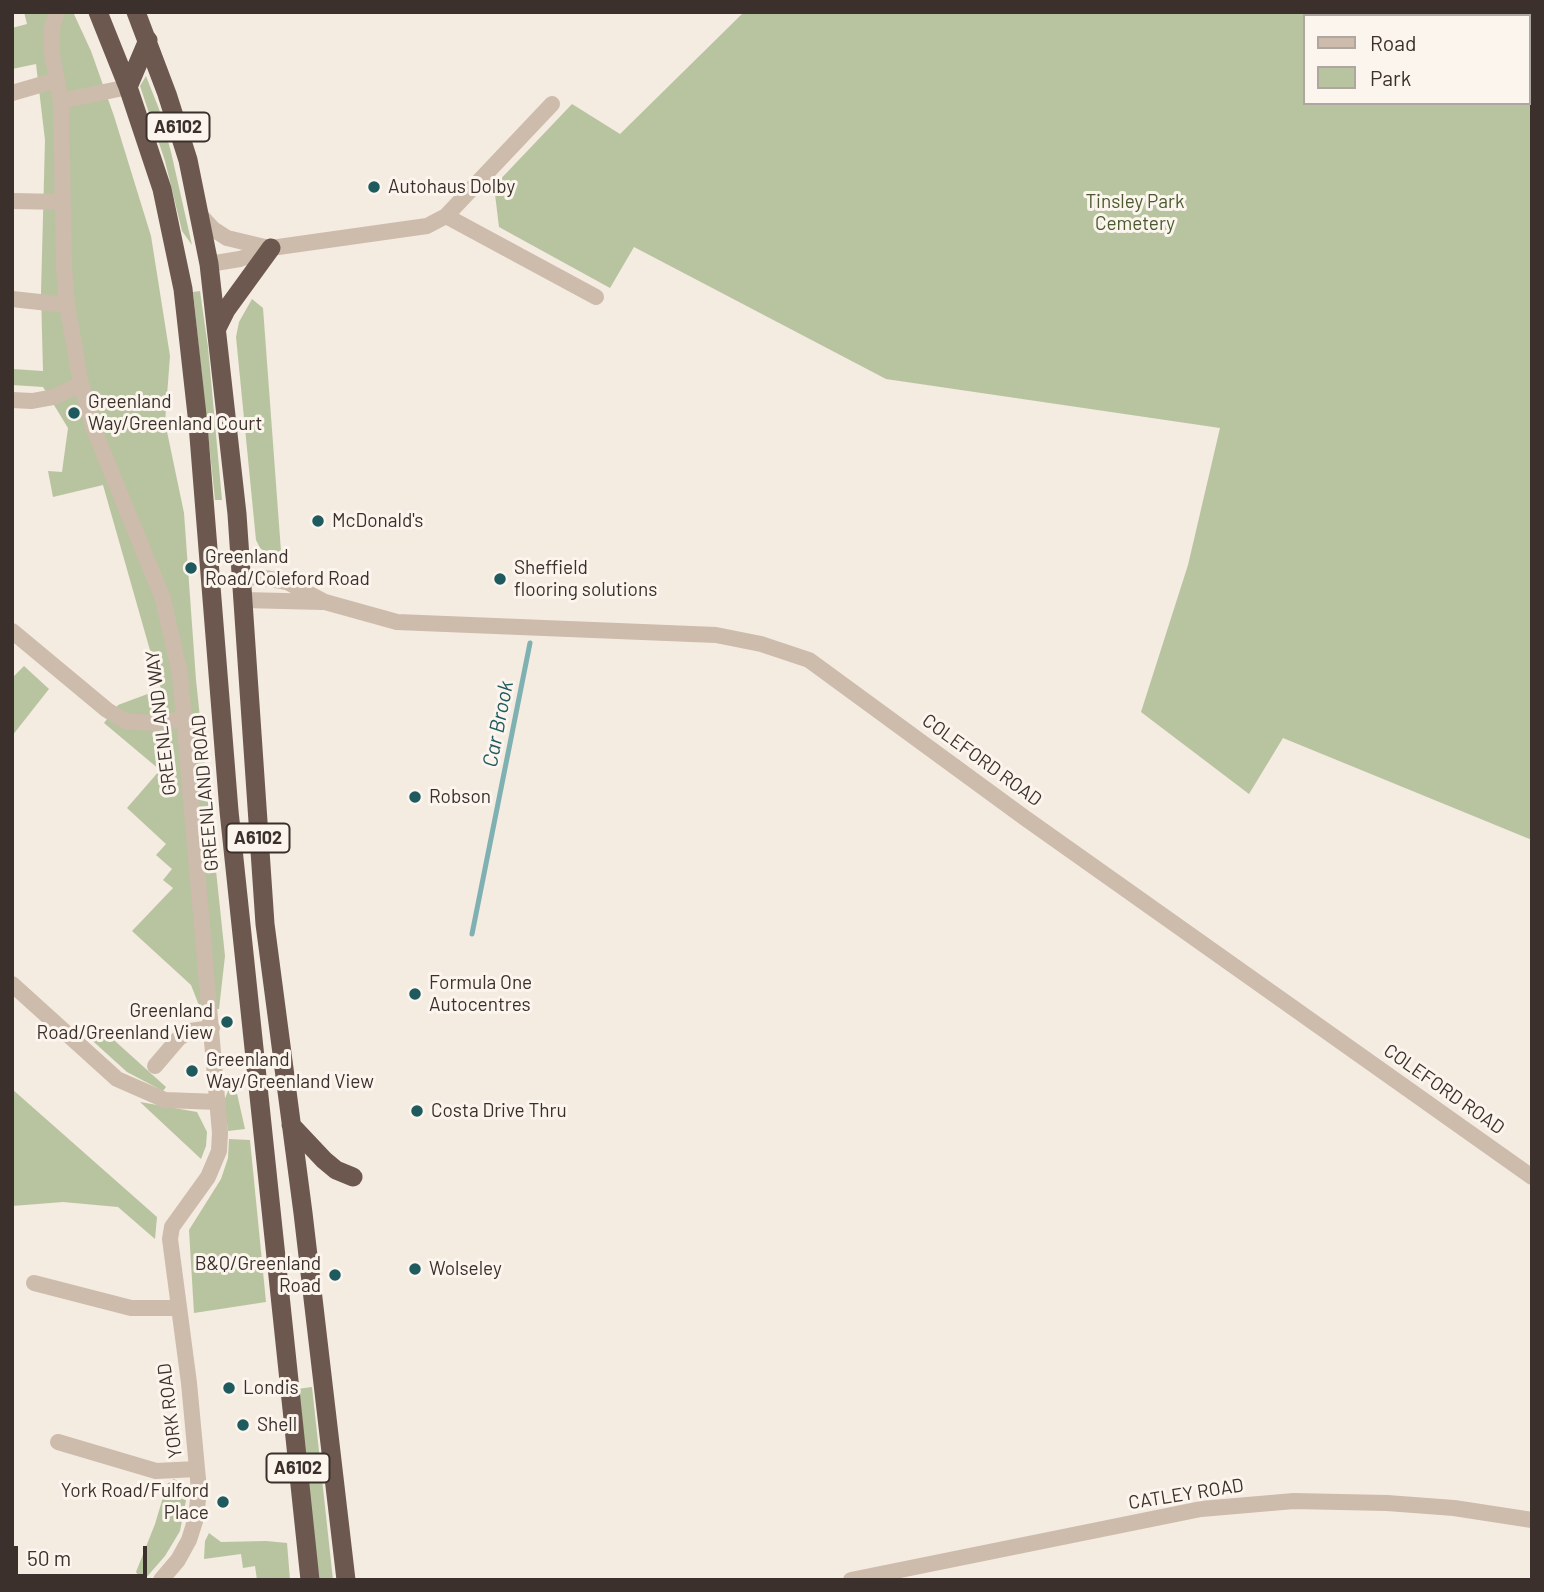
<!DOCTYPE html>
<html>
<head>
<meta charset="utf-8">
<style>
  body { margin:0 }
  #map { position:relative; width:1544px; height:1592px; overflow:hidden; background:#f4ebe1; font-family:Barlow,sans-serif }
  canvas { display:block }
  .frame { position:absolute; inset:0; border:14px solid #3b302b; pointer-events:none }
  .legend { position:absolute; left:1303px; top:14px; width:228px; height:91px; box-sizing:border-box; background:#fbf5ee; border:2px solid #aea6a0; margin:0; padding:9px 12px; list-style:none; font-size:21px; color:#3b302b }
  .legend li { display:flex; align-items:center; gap:14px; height:35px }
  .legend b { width:35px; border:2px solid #aea6a0 }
  .scale { position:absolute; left:14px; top:1546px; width:133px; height:32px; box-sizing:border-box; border:4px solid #3b302b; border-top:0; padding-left:9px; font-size:21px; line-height:24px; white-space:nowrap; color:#3b302b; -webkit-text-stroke:5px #fbf5ee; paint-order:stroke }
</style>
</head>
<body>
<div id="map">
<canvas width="1544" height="1592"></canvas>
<div class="frame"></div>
<ul class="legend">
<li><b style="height:9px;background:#cdbbac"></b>Road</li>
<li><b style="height:19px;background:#b8c4a0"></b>Park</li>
</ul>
<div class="scale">50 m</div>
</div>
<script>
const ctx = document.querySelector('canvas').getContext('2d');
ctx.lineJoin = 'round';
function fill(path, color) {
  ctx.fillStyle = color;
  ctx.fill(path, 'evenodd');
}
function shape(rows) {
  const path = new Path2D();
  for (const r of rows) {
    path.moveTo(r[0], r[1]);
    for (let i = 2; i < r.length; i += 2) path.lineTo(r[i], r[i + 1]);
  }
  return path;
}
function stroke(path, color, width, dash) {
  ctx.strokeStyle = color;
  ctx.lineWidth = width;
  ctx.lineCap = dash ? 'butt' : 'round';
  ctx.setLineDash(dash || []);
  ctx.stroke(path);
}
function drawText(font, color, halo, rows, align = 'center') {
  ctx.font = font + ' Barlow,sans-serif';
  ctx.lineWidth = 6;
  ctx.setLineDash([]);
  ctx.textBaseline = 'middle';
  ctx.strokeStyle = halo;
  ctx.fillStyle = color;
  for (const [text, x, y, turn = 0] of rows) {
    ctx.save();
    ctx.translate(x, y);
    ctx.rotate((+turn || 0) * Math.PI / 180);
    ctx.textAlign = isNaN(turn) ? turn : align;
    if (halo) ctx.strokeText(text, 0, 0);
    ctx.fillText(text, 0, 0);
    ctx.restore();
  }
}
fill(shape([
  [24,12,73,12,91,51,114,116,151,236,170,356,165,422,184,513,196,680,225,956,219,1009,200,1008,191,985,132,931,173,888,163,880,172,869,156,855,166,844,127,808,160,770,104,723,118,705,161,689,103,485,53,497,48,471,62,472,68,428,43,387,12,385,12,369,43,371,41,293,45,140,36,64,12,69,12,28,27,24],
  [744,12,1490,12,1493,16,1304,16,1304,103,1528,103,1528,63,1532,68,1532,840,1283,738,1249,794,1141,712,1188,565,1220,428,886,379,634,247,610,288,499,227,494,186,572,104,620,134],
  [146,76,159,109,171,152,192,245,182,231,165,161,140,86],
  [200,291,208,347,222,500,215,500,193,292],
  [252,299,263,308,282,565,260,548,256,540,236,337,239,322],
  [24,666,49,689,12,736,12,678],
  [95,1023,166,1087,163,1091,127,1072,85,1034],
  [12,1089,157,1217,155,1239,118,1207,63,1202,12,1206],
  [236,1089,245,1129,228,1131,224,1101,228,1091],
  [140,1102,197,1112,207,1132,206,1146,201,1159],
  [229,1139,250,1140,266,1302,194,1313,189,1230,221,1179,228,1158],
  [312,1387,333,1580,319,1580,297,1389],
  [174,1479,179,1482,187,1495,180,1531,165,1556,144,1580,141,1580,136,1572,155,1524,167,1484],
  [209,1533,221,1542,266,1541,287,1543,290,1580,257,1580,255,1566,243,1568,241,1554,204,1559,205,1541]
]), '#b8c4a0');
stroke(shape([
  [472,934,530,643]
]), '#7fb0b2', 5);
stroke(shape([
  [57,12,52,27,52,54,61,101,64,266,67,305,81,384,95,432,163,599,180,674,220,1133,219,1151,208,1177,172,1227,170,1239,189,1383,199,1490,196,1518,189,1540,178,1560,161,1580],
  [12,93,57,80],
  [61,101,128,87],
  [12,201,63,202],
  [201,216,213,229,227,238,269,248],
  [446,216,596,297],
  [209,264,240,259,271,248,427,226,446,216,552,104],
  [12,299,67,305],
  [12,400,32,401,54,397,81,384],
  [242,578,259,577,287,582,325,602,397,622,716,635,761,644,809,660,1025,818,1532,1177],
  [244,600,322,602],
  [12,631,107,710,125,721,152,723,185,719],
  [12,984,117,1079,165,1100,218,1102],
  [155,1066,179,1038,190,1031,212,1028],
  [34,1283,131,1308,179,1308],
  [58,1442,156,1471,197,1469],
  [851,1580,1201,1509,1294,1501,1387,1503,1454,1508,1532,1520]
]), '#cdbbac', 16);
stroke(shape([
  [98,12,128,87,162,189,183,289,198,424,229,811,310,1580],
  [136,12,167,94,188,160,209,264,237,514,265,924,303,1213,346,1580],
  [128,87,148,40],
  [217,328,226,310,271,248],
  [291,1125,324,1160,336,1170,353,1177]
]), '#6c584f', 19);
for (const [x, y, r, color] of [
  [374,187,7,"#1f5a5e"],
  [74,413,7,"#1f5a5e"],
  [318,521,7,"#1f5a5e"],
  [191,568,7,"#1f5a5e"],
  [500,579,7,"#1f5a5e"],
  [415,797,7,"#1f5a5e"],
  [415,994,7,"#1f5a5e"],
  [227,1022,7,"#1f5a5e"],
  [192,1071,7,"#1f5a5e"],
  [417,1111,7,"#1f5a5e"],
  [415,1269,7,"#1f5a5e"],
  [335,1275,7,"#1f5a5e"],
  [229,1388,7,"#1f5a5e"],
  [243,1425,7,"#1f5a5e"],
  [223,1502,7,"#1f5a5e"]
]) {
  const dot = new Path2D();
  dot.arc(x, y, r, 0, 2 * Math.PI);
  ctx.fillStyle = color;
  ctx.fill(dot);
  stroke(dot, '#fbf5ee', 2.5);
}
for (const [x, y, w] of [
  [178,127,63],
  [258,838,63],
  [298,1468,63]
]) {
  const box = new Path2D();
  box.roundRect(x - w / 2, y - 14.5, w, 29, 5);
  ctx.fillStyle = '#fbf5ee';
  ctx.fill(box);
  stroke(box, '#3b302b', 2);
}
drawText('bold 18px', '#3b302b', null, [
  ["A6102",178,127],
  ["A6102",258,838],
  ["A6102",298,1468]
]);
drawText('19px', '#3b302b', '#fbf5ee', [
  ["Autohaus Dolby",388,187],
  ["Greenland",88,402],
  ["Way/Greenland Court",88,424],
  ["McDonald's",332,521],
  ["Greenland",205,557],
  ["Road/Coleford Road",205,579],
  ["Sheffield",514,568],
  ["flooring solutions",514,590],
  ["Robson",429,797],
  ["Formula One",429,983],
  ["Autocentres",429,1005],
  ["Greenland",213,1011,"right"],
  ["Road/Greenland View",213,1033,"right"],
  ["Greenland",206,1060],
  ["Way/Greenland View",206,1082],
  ["Costa Drive Thru",431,1111],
  ["B&Q/Greenland",321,1264,"right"],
  ["Road",321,1286,"right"],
  ["Wolseley",429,1269],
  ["Londis",243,1388],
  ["Shell",257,1425],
  ["York Road/Fulford",209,1491,"right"],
  ["Place",209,1513,"right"]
], 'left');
drawText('19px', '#4a5a2e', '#fbf5ee', [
  ["Tinsley Park",1135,202],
  ["Cemetery",1135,224]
]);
drawText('19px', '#3b302b', '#fbf5ee', [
  ["GREENLAND WAY",161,723,-97],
  ["COLEFORD ROAD",982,760,36],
  ["GREENLAND ROAD",205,793,-95],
  ["COLEFORD ROAD",1444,1089,35],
  ["YORK ROAD",170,1411,-97],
  ["CATLEY ROAD",1186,1494,-9]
]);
drawText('italic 21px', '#1f5a5e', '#fbf5ee', [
  ["Car Brook",498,724,-79]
]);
</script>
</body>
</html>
